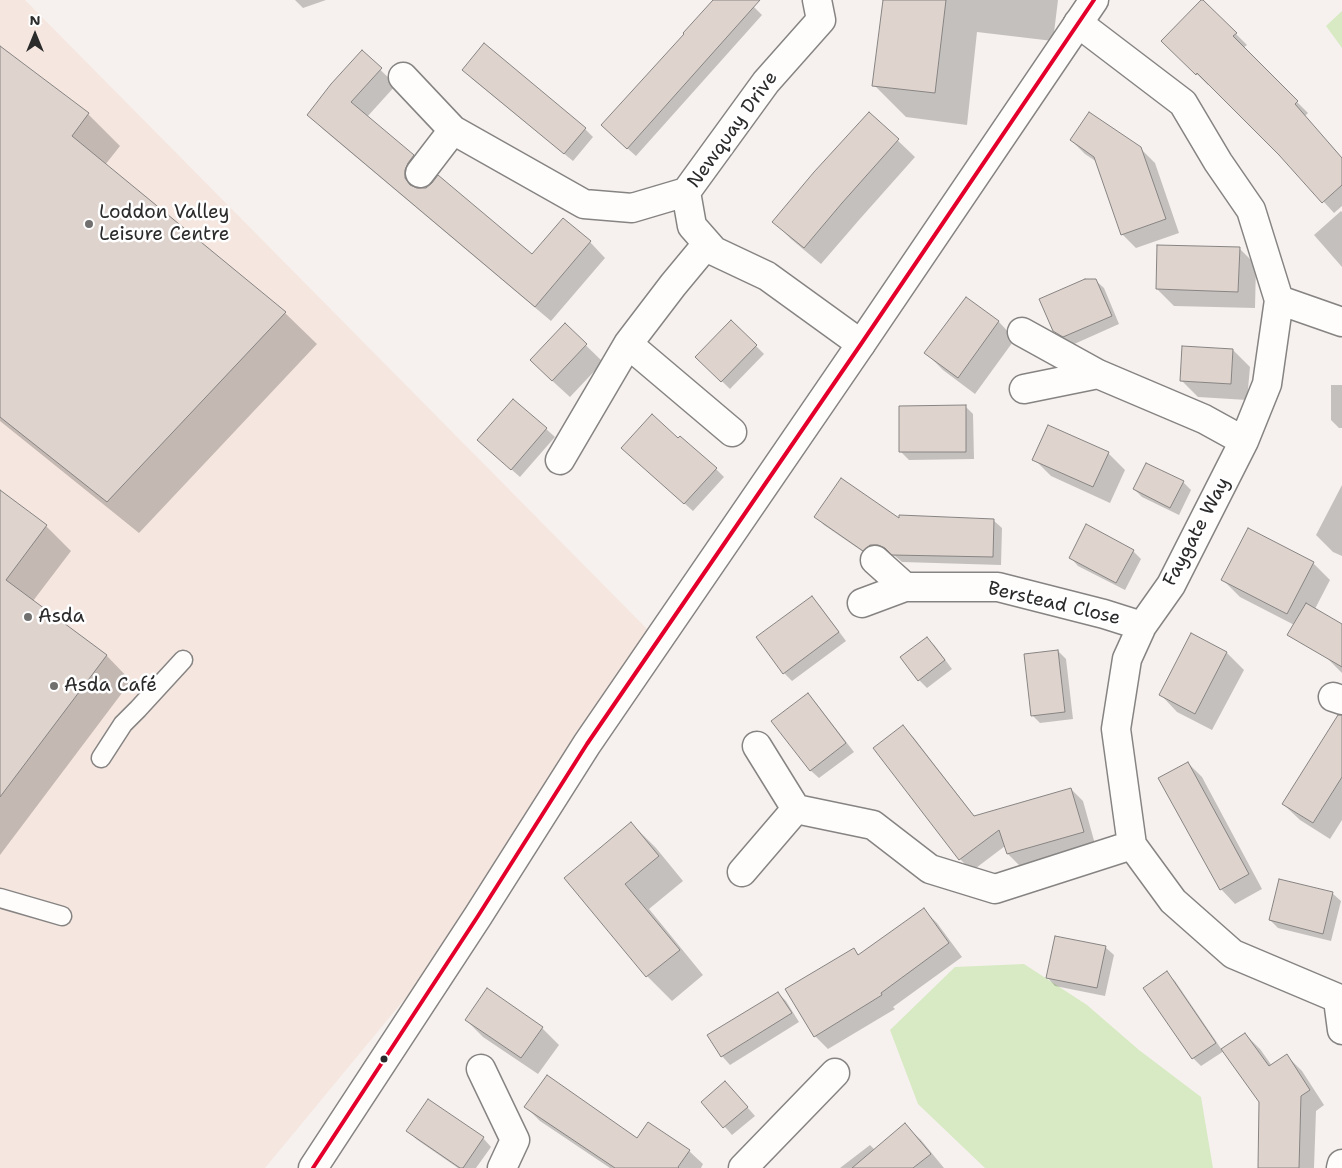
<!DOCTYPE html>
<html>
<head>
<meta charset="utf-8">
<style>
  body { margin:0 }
  #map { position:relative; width:1342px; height:1168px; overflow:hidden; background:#f6f1ee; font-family:"Shantell Sans",sans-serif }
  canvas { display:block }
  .north { position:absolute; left:10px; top:10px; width:50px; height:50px; -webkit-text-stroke:4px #fff; paint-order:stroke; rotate:0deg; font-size:14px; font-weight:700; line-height:20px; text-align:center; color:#2b2b2b }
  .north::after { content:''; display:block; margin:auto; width:18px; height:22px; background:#2b2b2b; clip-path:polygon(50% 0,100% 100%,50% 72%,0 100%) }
</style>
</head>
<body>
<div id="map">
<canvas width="1342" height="1168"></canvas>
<div class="north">N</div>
</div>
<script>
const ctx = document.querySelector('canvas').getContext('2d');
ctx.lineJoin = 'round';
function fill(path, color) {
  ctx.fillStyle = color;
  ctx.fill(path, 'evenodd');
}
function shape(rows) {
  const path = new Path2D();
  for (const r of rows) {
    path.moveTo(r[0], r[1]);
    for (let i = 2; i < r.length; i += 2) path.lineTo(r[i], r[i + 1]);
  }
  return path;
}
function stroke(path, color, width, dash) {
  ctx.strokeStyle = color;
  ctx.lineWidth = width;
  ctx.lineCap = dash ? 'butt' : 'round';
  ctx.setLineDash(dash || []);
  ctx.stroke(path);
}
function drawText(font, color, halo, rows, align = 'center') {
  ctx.font = font + ' "Shantell Sans",sans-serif';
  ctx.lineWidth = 5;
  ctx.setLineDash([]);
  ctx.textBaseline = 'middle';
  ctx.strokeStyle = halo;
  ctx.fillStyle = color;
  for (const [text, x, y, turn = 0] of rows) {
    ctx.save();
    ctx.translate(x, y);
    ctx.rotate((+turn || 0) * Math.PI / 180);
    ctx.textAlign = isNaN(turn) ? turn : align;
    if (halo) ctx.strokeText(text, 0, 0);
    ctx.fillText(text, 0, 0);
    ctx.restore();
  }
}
fill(shape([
  [0,0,25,0,654,636,441,955,265,1168,0,1168]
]), '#f5e6df');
fill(shape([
  [1342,11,1342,48,1326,26],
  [1024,964,1087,1005,1139,1050,1201,1097,1213,1168,985,1168,918,1104,890,1030,955,967]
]), '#d7eac3');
fill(shape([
  [295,0,326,0,303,8],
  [714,0,747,0,762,15,636,156,611,134],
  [884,0,1058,0,1053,41,977,32,967,125,906,117,874,85],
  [1202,0,1247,45,1243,48,1308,113,1305,116,1342,158,1342,206,1334,213,1280,154,1209,83,1208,85,1163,41],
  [1,48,88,114,120,146,105,165,285,313,317,344,139,533,0,421],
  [362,52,396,85,367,117,413,156,429,171,419,186,420,189,532,255,590,242,605,258,551,321,324,130,308,114],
  [471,78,585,129,593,137,573,161],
  [869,113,915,157,859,220,821,264,791,239,774,222],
  [1071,140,1140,148,1155,163,1179,233,1136,248,1122,234,1097,162,1085,154],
  [1341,211,1342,212,1342,267,1314,235],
  [1239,248,1256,265,1255,308,1174,306,1157,289],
  [1095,280,1104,288,1119,324,1072,345,1063,339,1054,331],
  [966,298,999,322,1015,339,975,394,943,370,926,353],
  [731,321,764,354,730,389,697,357],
  [565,325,603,362,570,397,548,377],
  [1233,350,1250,367,1247,400,1198,397,1181,380],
  [1331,385,1342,385,1342,428,1339,428,1331,420],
  [514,400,555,437,520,477,487,448],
  [965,406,973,414,974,459,909,460,901,452],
  [679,439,716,469,724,477,693,511,631,456],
  [1108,453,1125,470,1110,503,1051,476,1034,459],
  [1183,482,1191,490,1179,515,1142,497,1134,489],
  [1342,485,1342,556,1333,552,1316,535],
  [0,491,46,526,71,551,33,601,107,656,131,681,0,855],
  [816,517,901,521,993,520,1002,528,1001,565,902,562,895,556,887,552,872,558,824,525],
  [1133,551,1141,559,1125,590,1078,566,1070,557],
  [1313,563,1330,580,1304,630,1240,597,1223,580],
  [812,597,820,606,846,641,792,681,784,673],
  [1342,633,1342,673,1325,656],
  [1192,635,1227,653,1244,670,1212,730,1177,712,1161,695],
  [927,638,935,646,952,669,927,688,919,680],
  [1058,651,1066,659,1073,719,1040,723,1032,715],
  [808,695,816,703,854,752,819,778,810,770],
  [902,726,914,738,975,817,1071,789,1083,801,1095,844,1020,866,1008,854,1005,846,972,871,960,859],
  [1342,742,1342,820,1330,839,1300,820,1283,804],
  [1188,763,1202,777,1262,889,1235,904,1221,889],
  [631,823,656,848,683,881,649,909,703,975,672,1001,647,976,566,878],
  [1332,893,1341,901,1331,941,1278,928,1270,920],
  [924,910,937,923,962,957,893,1007,895,1009,828,1049,815,1036,853,949,860,956],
  [1105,947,1114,955,1105,996,1055,986,1047,977],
  [1166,973,1175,981,1222,1050,1245,1034,1260,1049,1272,1066,1287,1056,1302,1071,1324,1105,1316,1111,1314,1168,1259,1168,1260,1102,1224,1051,1201,1066,1193,1058,1145,988],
  [778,993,786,1001,799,1022,730,1065,722,1056],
  [466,1020,542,1028,559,1045,538,1074,483,1037],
  [733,1091,755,1116,732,1135,703,1102],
  [428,1101,483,1138,491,1147,476,1168,458,1168,416,1139,408,1130],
  [526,1107,638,1140,689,1151,703,1164,701,1168,610,1168,540,1121],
  [905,1125,921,1140,944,1168,840,1168,870,1145,875,1150]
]), '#0003');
const building = shape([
  [713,0,760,0,627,149,601,125,684,34,683,33,713,0],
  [883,0,946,0,935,93,872,86,883,0],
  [1201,0,1203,0,1237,33,1233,36,1298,101,1295,104,1342,158,1342,185,1322,203,1279,155,1197,73,1196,75,1161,41,1201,0],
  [484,43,586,128,564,154,462,70,484,43],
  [0,46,89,113,72,136,286,312,107,502,0,417,0,46],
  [362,50,382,68,351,102,414,155,408,163,405,170,405,178,410,185,417,188,426,188,432,183,438,175,532,254,563,218,591,241,535,307,307,115,331,84,362,50],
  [869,112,899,139,842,203,804,248,772,222,814,172,869,112],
  [1089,112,1141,147,1166,219,1121,235,1094,157,1070,140,1089,112],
  [1157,245,1240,247,1238,292,1156,289,1157,245],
  [1085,279,1096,279,1112,316,1063,337,1053,331,1039,299,1085,279],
  [966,297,999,321,958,378,924,353,966,297],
  [731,320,757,345,721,382,695,357,731,320],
  [565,323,587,344,552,381,530,360,565,323],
  [1182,346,1233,349,1231,384,1180,381,1182,346],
  [513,399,547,428,511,470,477,440,513,399],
  [966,405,966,452,899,452,899,406,966,405],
  [652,414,678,438,680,436,717,468,684,504,621,448,652,414],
  [1048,425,1109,452,1093,487,1032,460,1048,425],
  [1146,463,1184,481,1170,508,1133,489,1146,463],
  [841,478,899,518,899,515,994,519,993,557,892,555,885,548,878,545,870,545,863,551,814,517,841,478],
  [0,490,47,525,6,580,107,655,0,797,0,490],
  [1086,524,1134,550,1116,583,1069,558,1086,524],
  [1248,528,1314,562,1287,614,1221,580,1248,528],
  [812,596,839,632,783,674,756,637,812,596],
  [1306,603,1342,624,1342,667,1287,635,1306,603],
  [1191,633,1227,652,1195,714,1159,695,1191,633],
  [927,637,945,660,918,681,900,657,927,637],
  [1058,650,1065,712,1031,716,1024,654,1058,650],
  [808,693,846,743,810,771,771,721,808,693],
  [1338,715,1342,715,1342,777,1313,823,1282,804,1338,715],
  [903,725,974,816,1071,788,1084,832,1007,854,999,830,959,860,873,748,903,725],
  [1188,762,1249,874,1220,890,1158,778,1188,762],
  [631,822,659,856,625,884,680,950,646,977,564,878,631,822],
  [1279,879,1333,892,1323,934,1269,920,1279,879],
  [924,908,949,943,881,993,882,995,814,1037,785,989,854,948,858,955,924,908],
  [1055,936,1106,946,1097,988,1046,978,1055,936],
  [1167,971,1216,1043,1192,1059,1143,988,1167,971],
  [487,988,543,1027,521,1058,465,1020,487,988],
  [778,992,792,1013,721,1057,707,1035,778,992],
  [1245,1033,1269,1066,1287,1054,1310,1090,1301,1096,1299,1168,1258,1168,1259,1102,1221,1049,1245,1033],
  [547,1075,637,1138,648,1122,690,1150,678,1167,679,1168,615,1168,524,1107,547,1075],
  [725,1081,748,1107,723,1128,701,1102,725,1081],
  [428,1099,484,1137,463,1168,460,1168,406,1131,428,1099],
  [905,1123,931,1154,913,1168,852,1168,905,1123]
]);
fill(building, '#dfd3cd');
stroke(building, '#868483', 1);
const service = shape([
  [101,758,123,724,138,709,183,660],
  [0,898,62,916]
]);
const minor = shape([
  [817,0,821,20,766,82,686,192,692,226,714,251,767,276,861,344],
  [1078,23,1183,103,1218,162,1251,210,1279,300,1267,384,1244,441,1171,585,1142,626,1127,659,1116,729,1132,845,1173,901,1233,954,1342,1000],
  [403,77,453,130,584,204,632,208,686,192],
  [420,173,453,130],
  [1279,300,1342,322],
  [1022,332,1098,374,1204,419,1244,441],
  [628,344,732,432],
  [1024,389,1098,374],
  [560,460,628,344,673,285,707,244],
  [875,560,905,587,998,587,1104,614,1142,626],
  [862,603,905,587],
  [1333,697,1342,700],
  [757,746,796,809,873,825,930,869,995,889,1132,845],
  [742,872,796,809],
  [1338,1000,1342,1030],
  [481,1069,515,1140,502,1168],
  [743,1168,835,1073],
  [1341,1168,1342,1164]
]);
const tertiary = shape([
  [313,1168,478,916,587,744,861,344,1094,0]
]);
stroke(service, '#868483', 21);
stroke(minor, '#868483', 31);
stroke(tertiary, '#868483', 31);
stroke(service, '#fefdfc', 18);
stroke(minor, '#fefdfc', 28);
stroke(tertiary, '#fefdfc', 28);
stroke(shape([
  [313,1168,478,916,587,744,861,344,1094,0]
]), '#e4002b', 4);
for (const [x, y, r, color] of [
  [89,224,5,"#72706f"],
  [28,617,5,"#72706f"],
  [54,686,5,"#72706f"],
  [384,1059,4.5,"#2b2b2b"]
]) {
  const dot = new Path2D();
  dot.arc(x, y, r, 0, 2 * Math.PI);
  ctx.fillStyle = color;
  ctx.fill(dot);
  stroke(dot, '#fff', 2);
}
drawText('19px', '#2b2b2b', '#fff', [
  ["Newquay Drive",733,130,-54],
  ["Faygate Way",1197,532,-62],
  ["Berstead Close",1054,604,13]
]);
drawText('19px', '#2b2b2b', '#fff', [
  ["Loddon Valley",99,213],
  ["Leisure Centre",99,235],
  ["Asda",38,617],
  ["Asda Café",64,686]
], 'left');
</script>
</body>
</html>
